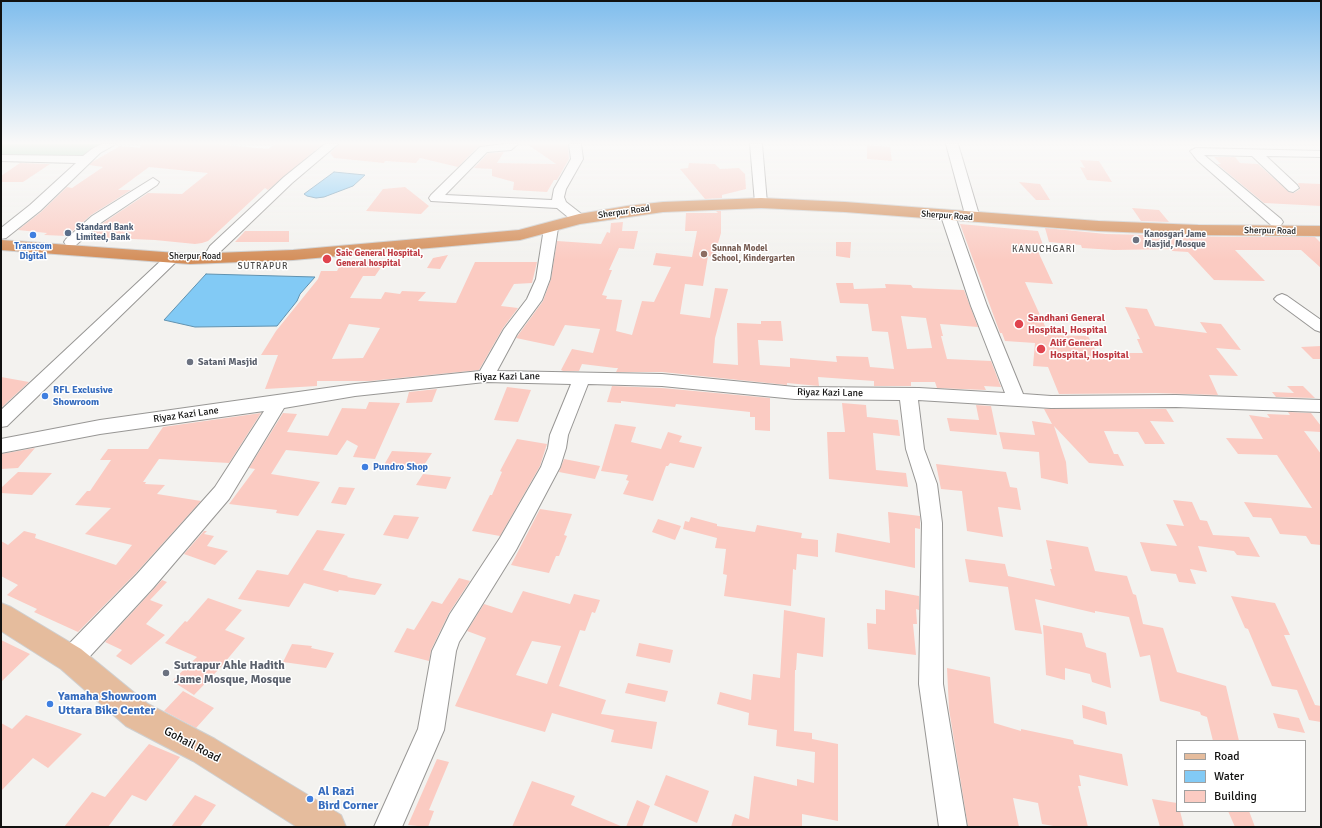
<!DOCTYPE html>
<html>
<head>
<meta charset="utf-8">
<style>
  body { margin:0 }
  #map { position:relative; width:1322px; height:828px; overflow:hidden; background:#f3f2ef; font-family:Signika,sans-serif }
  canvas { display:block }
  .frame { position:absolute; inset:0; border:2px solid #111110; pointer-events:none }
  .legend { position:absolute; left:1176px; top:740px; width:130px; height:72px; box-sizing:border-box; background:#fff; border:1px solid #a0a09f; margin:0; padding:5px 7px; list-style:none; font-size:12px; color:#111110 }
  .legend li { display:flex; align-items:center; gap:8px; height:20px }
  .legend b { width:20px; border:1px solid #a0a09f }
</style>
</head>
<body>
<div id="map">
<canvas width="1322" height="828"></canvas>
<div class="frame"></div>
<ul class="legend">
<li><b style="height:5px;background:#e5bc9d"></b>Road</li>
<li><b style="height:11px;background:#82caf5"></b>Water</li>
<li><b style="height:11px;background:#fbcbc2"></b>Building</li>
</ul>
</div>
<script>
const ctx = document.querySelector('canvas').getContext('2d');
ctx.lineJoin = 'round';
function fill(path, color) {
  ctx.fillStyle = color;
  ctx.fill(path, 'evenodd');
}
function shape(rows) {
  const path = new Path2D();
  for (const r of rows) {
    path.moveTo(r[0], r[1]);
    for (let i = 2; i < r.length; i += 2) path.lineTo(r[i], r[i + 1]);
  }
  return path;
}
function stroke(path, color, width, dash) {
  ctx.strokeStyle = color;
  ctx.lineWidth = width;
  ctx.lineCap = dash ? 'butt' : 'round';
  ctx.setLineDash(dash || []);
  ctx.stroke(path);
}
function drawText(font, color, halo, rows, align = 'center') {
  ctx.font = font + ' Signika,sans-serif';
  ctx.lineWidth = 3;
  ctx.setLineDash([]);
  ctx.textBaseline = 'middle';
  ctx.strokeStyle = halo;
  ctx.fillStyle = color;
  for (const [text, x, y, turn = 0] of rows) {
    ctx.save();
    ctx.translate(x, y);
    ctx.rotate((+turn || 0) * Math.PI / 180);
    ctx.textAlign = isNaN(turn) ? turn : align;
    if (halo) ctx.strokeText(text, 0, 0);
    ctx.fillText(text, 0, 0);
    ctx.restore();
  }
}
fill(shape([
  [2,144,113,144,88,159,1,158]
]), '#9fd1a8');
const water = shape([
  [334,172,365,175,353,186,324,197,316,198,307,196,304,194,334,172],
  [206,274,315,277,300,294,297,301,277,326,195,327,164,320,206,274]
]);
fill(water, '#82caf5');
stroke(water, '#6092b0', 1);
fill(shape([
  [141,144,217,144,268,149,276,144,323,144,268,190,265,188,208,241,202,243,195,244,155,240,87,237,103,223,148,193,182,194,208,173,149,167,118,190,131,190,91,215,67,236,44,235,47,233,18,230,41,212,67,187,72,188,103,167,89,165,92,162,120,146,140,148],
  [339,144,492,144,479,146,458,167,420,158,416,163,385,161,384,163,334,158,330,153],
  [527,144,568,144,569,159,557,180,554,180,547,192,513,190,514,182,492,176,492,169,474,168,488,153,504,152,497,163,556,164],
  [867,145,890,147,892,161,867,159],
  [1214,157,1235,157,1240,163,1258,164,1289,192,1294,193,1300,189,1298,183,1321,184,1321,206,1264,203,1217,164,1221,164],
  [1080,160,1099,161,1112,182,1087,180,1080,167,1085,168],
  [20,163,50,164,23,182,1,182,1,176],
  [689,163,715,164,720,169,739,168,745,174,746,189,722,195,722,198,705,199,680,169,688,168],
  [1019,182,1040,184,1050,200,1036,200],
  [405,187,429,206,421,214,366,211,383,189],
  [1132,208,1159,210,1169,222,1141,221],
  [716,211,721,211,721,233,714,257,708,256,703,286,685,284,680,314,710,318,715,288,728,289,715,338,713,363,738,365,737,323,761,324,761,321,781,321,783,341,758,340,760,365,790,367,790,358,837,362,836,356,868,357,870,367,894,369,888,332,872,331,868,304,840,303,836,283,853,283,854,289,886,288,885,284,911,285,913,288,964,290,978,327,940,324,943,336,941,336,947,359,991,361,1001,387,984,386,986,390,937,388,935,382,911,382,911,386,874,386,874,381,818,377,819,386,787,383,787,385,662,372,616,372,618,368,615,368,582,364,579,371,563,371,561,370,572,349,593,353,600,329,565,325,554,346,516,338,543,301,551,279,557,241,601,244,607,232,610,233,611,223,623,222,622,231,638,231,634,249,619,248,609,270,612,270,602,295,607,296,606,299,622,300,616,331,632,335,642,301,654,302,671,267,653,265,656,253,692,257,697,231,685,231,686,213,718,213],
  [901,316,926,318,932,348,907,349],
  [960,224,1038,231,1043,245,1035,245,1053,284,1025,282,1049,335,1088,336,1097,353,1143,353,1137,339,1140,339,1125,307,1147,309,1155,326,1207,333,1200,322,1221,324,1241,350,1216,348,1238,376,1209,375,1218,395,1156,393,1059,394,1048,367,1033,366,1035,343,1005,341,1002,333,1000,333],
  [1045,228,1106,234,1227,237,1315,237,1321,243,1321,268,1301,250,1235,250,1265,281,1214,280,1188,252,1172,251,1171,249,1114,250,1082,248,1081,245,1049,242],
  [245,231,289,231,289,242,235,242],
  [836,242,851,242,850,258,836,256],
  [448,255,440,269,427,268,433,258],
  [357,260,384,263,375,276,363,276,350,298,381,299,385,292,400,294,402,291,426,292,418,301,456,303,475,262,537,262,532,283,514,284,501,306,518,308,503,328,479,370,370,381,317,381,317,386,265,389,278,355,261,355,276,331,318,279,321,271,337,271,342,262],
  [349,324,380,328,363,358,332,359],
  [1321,346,1321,359,1313,359,1301,347],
  [1,377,29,382,1,408],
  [612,386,662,388,770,398,770,431,755,430,755,417,750,417,750,412,676,404,675,407,621,401,621,403,607,402],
  [1287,386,1303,386,1315,398,1276,397,1272,392,1294,393],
  [507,387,531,390,518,422,494,420],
  [437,389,432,402,406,403,409,392],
  [369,402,400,403,375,459,353,457,358,446,347,440,337,455,286,450,271,474,320,482,298,516,276,513,277,510,229,504,255,469,249,468,283,413,297,414,287,432,328,436,342,408,366,409],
  [842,403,866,405,867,417,898,420,900,436,873,433,876,470,906,473,908,487,829,479,827,432,845,432],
  [976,405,991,406,997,435,950,431,947,418,979,420],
  [1044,409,1166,409,1174,422,1150,421,1165,444,1145,444,1138,432,1104,431,1114,454,1118,454,1124,466,1089,463,1054,426,1066,462,1068,484,1041,478,1039,452,1003,449,999,432,1035,435,1032,421,1052,424],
  [1288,412,1311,413,1321,426,1321,432,1304,431,1321,454,1321,545,1311,544,1306,536,1280,534,1271,518,1253,517,1244,502,1312,508,1277,455,1238,454,1226,438,1263,439,1249,415,1270,418,1267,414,1290,415],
  [261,413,229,463,159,459,143,482,146,482,145,484,165,485,157,494,201,501,136,573,78,632,34,612,37,609,7,595,18,585,1,576,1,541,8,545,24,531,36,534,35,538,116,565,132,545,85,534,111,508,75,505,87,491,90,491,111,460,100,460,108,449,148,449,163,427],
  [615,424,636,427,631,442,661,449,668,432,682,436,679,442,702,447,694,468,670,463,668,466,666,466,653,501,623,494,629,481,626,480,628,475,601,471],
  [517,439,547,444,540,466,500,536,472,531,490,495,492,495,502,472,500,471],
  [35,448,18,468,1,469,1,454],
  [392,451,432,453,420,471,384,465],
  [564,459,600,466,595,479,559,472],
  [936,464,1006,472,1010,487,1017,488,1021,510,998,507,1003,537,967,531,962,491,941,489],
  [18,472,52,473,32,495,1,493,1,488],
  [423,474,451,477,446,489,416,485],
  [339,487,355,488,346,505,331,503],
  [1173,500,1192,502,1200,520,1207,521,1213,535,1249,537,1260,557,1237,555,1234,551,1198,546,1207,572,1190,569,1196,584,1179,582,1176,574,1151,571,1140,542,1177,546,1166,524,1184,526],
  [540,509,572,514,564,535,567,536,559,556,556,556,549,573,511,565],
  [888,512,920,516,920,529,915,528,915,568,835,552,837,533,890,543],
  [394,515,419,517,408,539,383,535],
  [691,517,717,524,717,526,755,532,757,525,802,533,801,538,818,540,818,557,797,554,796,570,793,569,791,606,724,596,727,575,723,574,726,549,715,548,717,538,683,529,685,521,689,522],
  [658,519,681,526,675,540,652,532],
  [317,530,345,534,323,570,348,576,347,577,382,584,375,595,339,590,338,592,304,583,289,607,238,599,257,570,288,575],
  [204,531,207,531,204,534,214,536,207,546,228,551,215,565,184,554],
  [1046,540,1088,547,1095,571,1127,576,1133,594,1136,595,1143,624,1163,628,1177,672,1226,686,1239,741,1213,741,1207,717,1201,715,1200,712,1160,701,1150,655,1140,657,1129,617,1095,611,1095,613,1035,599,1042,634,1015,630,1008,587,969,582,965,559,1005,564,1008,576,1055,586,1050,569,1052,569],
  [459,578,470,581,449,613,431,650,429,661,394,652,407,628,414,630,432,601,442,604],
  [162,580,167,582,150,600,163,605,146,624,165,635,131,665,116,656,122,650,105,642],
  [885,590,919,596,919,610,916,609,917,624,913,624,916,655,868,649,867,623,876,624,876,609,885,610],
  [523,591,570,604,574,594,600,600,595,613,592,612,585,631,580,630,559,686,606,700,601,714,657,722,652,749,611,742,614,730,552,713,545,732,455,706,486,638,467,631,484,604,512,613],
  [532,641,561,646,547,684,516,675],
  [1231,596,1275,603,1290,635,1284,635,1315,705,1321,706,1321,722,1309,720,1297,690,1272,686,1248,629,1245,628],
  [208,598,242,610,225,630,245,638,220,668,194,695,172,681,197,657,165,643,185,621,187,622],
  [784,610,825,618,823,657,797,653,796,670,795,670,794,731,812,733,812,739,838,744,838,821,802,814,802,827,731,827,735,814,749,819,754,776,797,786,797,779,814,783,815,752,776,746,777,730,748,725,749,713,717,704,720,692,751,700,753,674,780,678],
  [1043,625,1082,633,1086,647,1106,653,1111,688,1092,682,1090,674,1065,668,1065,680,1046,675],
  [1,640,30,654,1,682],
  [639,643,673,650,670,663,636,656],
  [292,644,312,646,311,648,334,653,326,668,283,662],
  [947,668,990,677,994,723,1021,731,1021,729,1073,740,1074,744,1122,754,1128,786,1079,775,1081,786,1078,786,1088,827,1059,827,1042,824,1038,803,1013,798,1019,827,968,827,949,709],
  [628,683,668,691,665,702,625,693],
  [183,691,214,708,196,728,164,711],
  [1082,705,1105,712,1107,725,1083,718],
  [1273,713,1299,718,1305,733,1278,728],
  [26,715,82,734,48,768,33,758,1,791,1,723,12,729],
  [149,744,180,757,146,801,132,795,108,827,64,827,92,792,105,797],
  [437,759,449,762,429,810,434,811,428,827,408,825],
  [666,775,709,791,697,823,654,805],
  [532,781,575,796,571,805,623,827,512,827],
  [195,795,216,805,200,827,171,827],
  [1152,799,1177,803,1177,811,1180,811,1184,827,1160,827],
  [637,800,650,806,642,827,626,827],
  [1228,811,1249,811,1255,827,1235,827]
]), '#fbcbc2');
const minor = shape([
  [101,144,116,144,100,153,40,211,6,238,1,239,1,228,30,205,76,163,1,161,1,155,83,156,92,149,101,144],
  [325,144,338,144,292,183,221,251,215,261,205,261,203,258,210,246,284,177,325,144],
  [505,144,518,144,511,150,487,152,445,195,552,200,554,189,571,159,569,144,581,144,583,159,566,189,564,197,566,202,584,216,586,219,584,222,574,222,557,208,431,201,429,198,431,195,480,147,505,144],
  [750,144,762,144,767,203,761,207,755,203,750,144],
  [946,144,958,144,980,218,978,221,968,221,966,218,946,144],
  [1196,148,1321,151,1321,157,1266,156,1297,185,1299,188,1293,192,1289,191,1252,156,1204,155,1281,219,1283,222,1281,225,1276,226,1271,225,1197,160,1190,151,1196,148],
  [153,178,159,182,157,185,102,222,76,245,66,245,64,242,66,239,92,216,153,178],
  [948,212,955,216,987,306,1023,394,1051,396,1176,395,1321,400,1321,412,1176,407,1051,408,918,400,924,449,937,484,942,523,943,684,967,827,939,827,919,684,922,523,917,484,906,449,900,400,795,399,662,386,588,384,568,435,566,448,560,467,516,550,459,642,456,651,444,730,402,827,374,827,418,729,432,651,450,614,500,538,541,467,548,448,550,435,571,384,485,382,355,396,284,408,229,499,153,588,80,667,71,670,62,667,59,659,62,651,137,574,215,487,264,411,100,434,1,453,1,439,100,420,355,384,480,371,504,329,527,299,536,279,544,228,546,225,551,224,556,225,558,228,550,279,542,300,517,334,497,371,662,374,795,387,919,388,1005,393,971,306,941,216,948,212],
  [172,254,177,255,179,258,177,261,7,426,1,427,1,410,167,255,172,254],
  [1282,294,1287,296,1321,320,1321,332,1315,330,1277,302,1274,299,1277,296,1282,294]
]);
const major = shape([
  [1,603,11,607,81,649,148,704,215,739,341,815,346,827,297,827,193,761,126,726,61,669,1,631,1,603]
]);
const highway = shape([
  [761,198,845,202,1098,221,1198,225,1321,226,1321,236,1198,235,1098,231,845,212,761,208,663,212,580,224,520,240,293,260,190,264,1,250,1,240,190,254,293,250,519,230,579,214,627,206,663,202,761,198]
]);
stroke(minor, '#989795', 2);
stroke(major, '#cfcfcf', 2);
stroke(highway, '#cfcfcf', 2);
fill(minor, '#fff');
fill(major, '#e5bc9d');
fill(highway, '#d48f5b');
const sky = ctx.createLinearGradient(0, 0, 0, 260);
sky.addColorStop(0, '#7fbded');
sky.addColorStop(0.55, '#faf9f8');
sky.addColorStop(1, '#faf9f800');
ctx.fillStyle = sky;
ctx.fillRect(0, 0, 1322, 260);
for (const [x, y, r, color] of [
  [68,233,4,"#5c6f8a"],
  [33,235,4,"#3f7fe0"],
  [1136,240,4,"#6b7280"],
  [704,254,4,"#8d6e63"],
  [327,259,5,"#e0444e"],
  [1019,324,5,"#e0444e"],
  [1041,349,5,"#e0444e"],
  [190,362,4,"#6b7280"],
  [45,396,4,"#3f7fe0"],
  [365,467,4,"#3f7fe0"],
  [166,673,4,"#6b7280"],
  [50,704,4,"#3f7fe0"],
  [310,799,4,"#3f7fe0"]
]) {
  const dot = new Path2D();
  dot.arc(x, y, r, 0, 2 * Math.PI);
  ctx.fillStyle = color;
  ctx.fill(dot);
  stroke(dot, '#fff', 1.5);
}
drawText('9px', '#111110', '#fff', [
  ["Sherpur Road",624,212,-8],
  ["Sherpur Road",947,216,4],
  ["Sherpur Road",1270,231,1],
  ["Sherpur Road",195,257]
]);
drawText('bold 9px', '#4e5e75', '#fff', [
  ["Standard Bank",76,228],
  ["Limited, Bank",76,238]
], 'left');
drawText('bold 9px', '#5b616d', '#fff', [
  ["Kanosgari Jame",1144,235],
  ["Masjid, Mosque",1144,245]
], 'left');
drawText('bold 9px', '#366cbe', '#fff', [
  ["Transcom",33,247],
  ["Digital",33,257]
]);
drawText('bold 9px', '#785e54', '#fff', [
  ["Sunnah Model",712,249],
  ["School, Kindergarten",712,259]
], 'left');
ctx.letterSpacing = '1px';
drawText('9px', '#4a4947', '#fff', [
  ["KANUCHGARI",1044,250],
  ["SUTRAPUR",263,267]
]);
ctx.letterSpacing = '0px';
drawText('bold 9px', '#be3a42', '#fff', [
  ["Saic General Hospital,",336,254],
  ["General hospital",336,264]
], 'left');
drawText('bold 10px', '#be3a42', '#fff', [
  ["Sandhani General",1028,318],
  ["Hospital, Hospital",1028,330],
  ["Alif General",1050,343],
  ["Hospital, Hospital",1050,355]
], 'left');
drawText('bold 10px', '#5b616d', '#fff', [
  ["Satani Masjid",198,362]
], 'left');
drawText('10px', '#111110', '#fff', [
  ["Riyaz Kazi Lane",507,377,-1],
  ["Riyaz Kazi Lane",830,393,1],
  ["Riyaz Kazi Lane",186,415,-8]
]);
drawText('bold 10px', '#366cbe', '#fff', [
  ["RFL Exclusive",53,390],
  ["Showroom",53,402],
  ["Pundro Shop",373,467]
], 'left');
drawText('bold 12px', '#5b616d', '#fff', [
  ["Sutrapur Ahle Hadith",174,666],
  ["Jame Mosque, Mosque",174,680]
], 'left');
drawText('bold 12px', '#366cbe', '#fff', [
  ["Yamaha Showroom",58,697],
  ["Uttara Bike Center",58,711],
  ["Al Razi",318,792],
  ["Bird Corner",318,806]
], 'left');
drawText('12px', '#111110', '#fff', [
  ["Gohail Road",192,745,28]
]);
</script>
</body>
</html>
